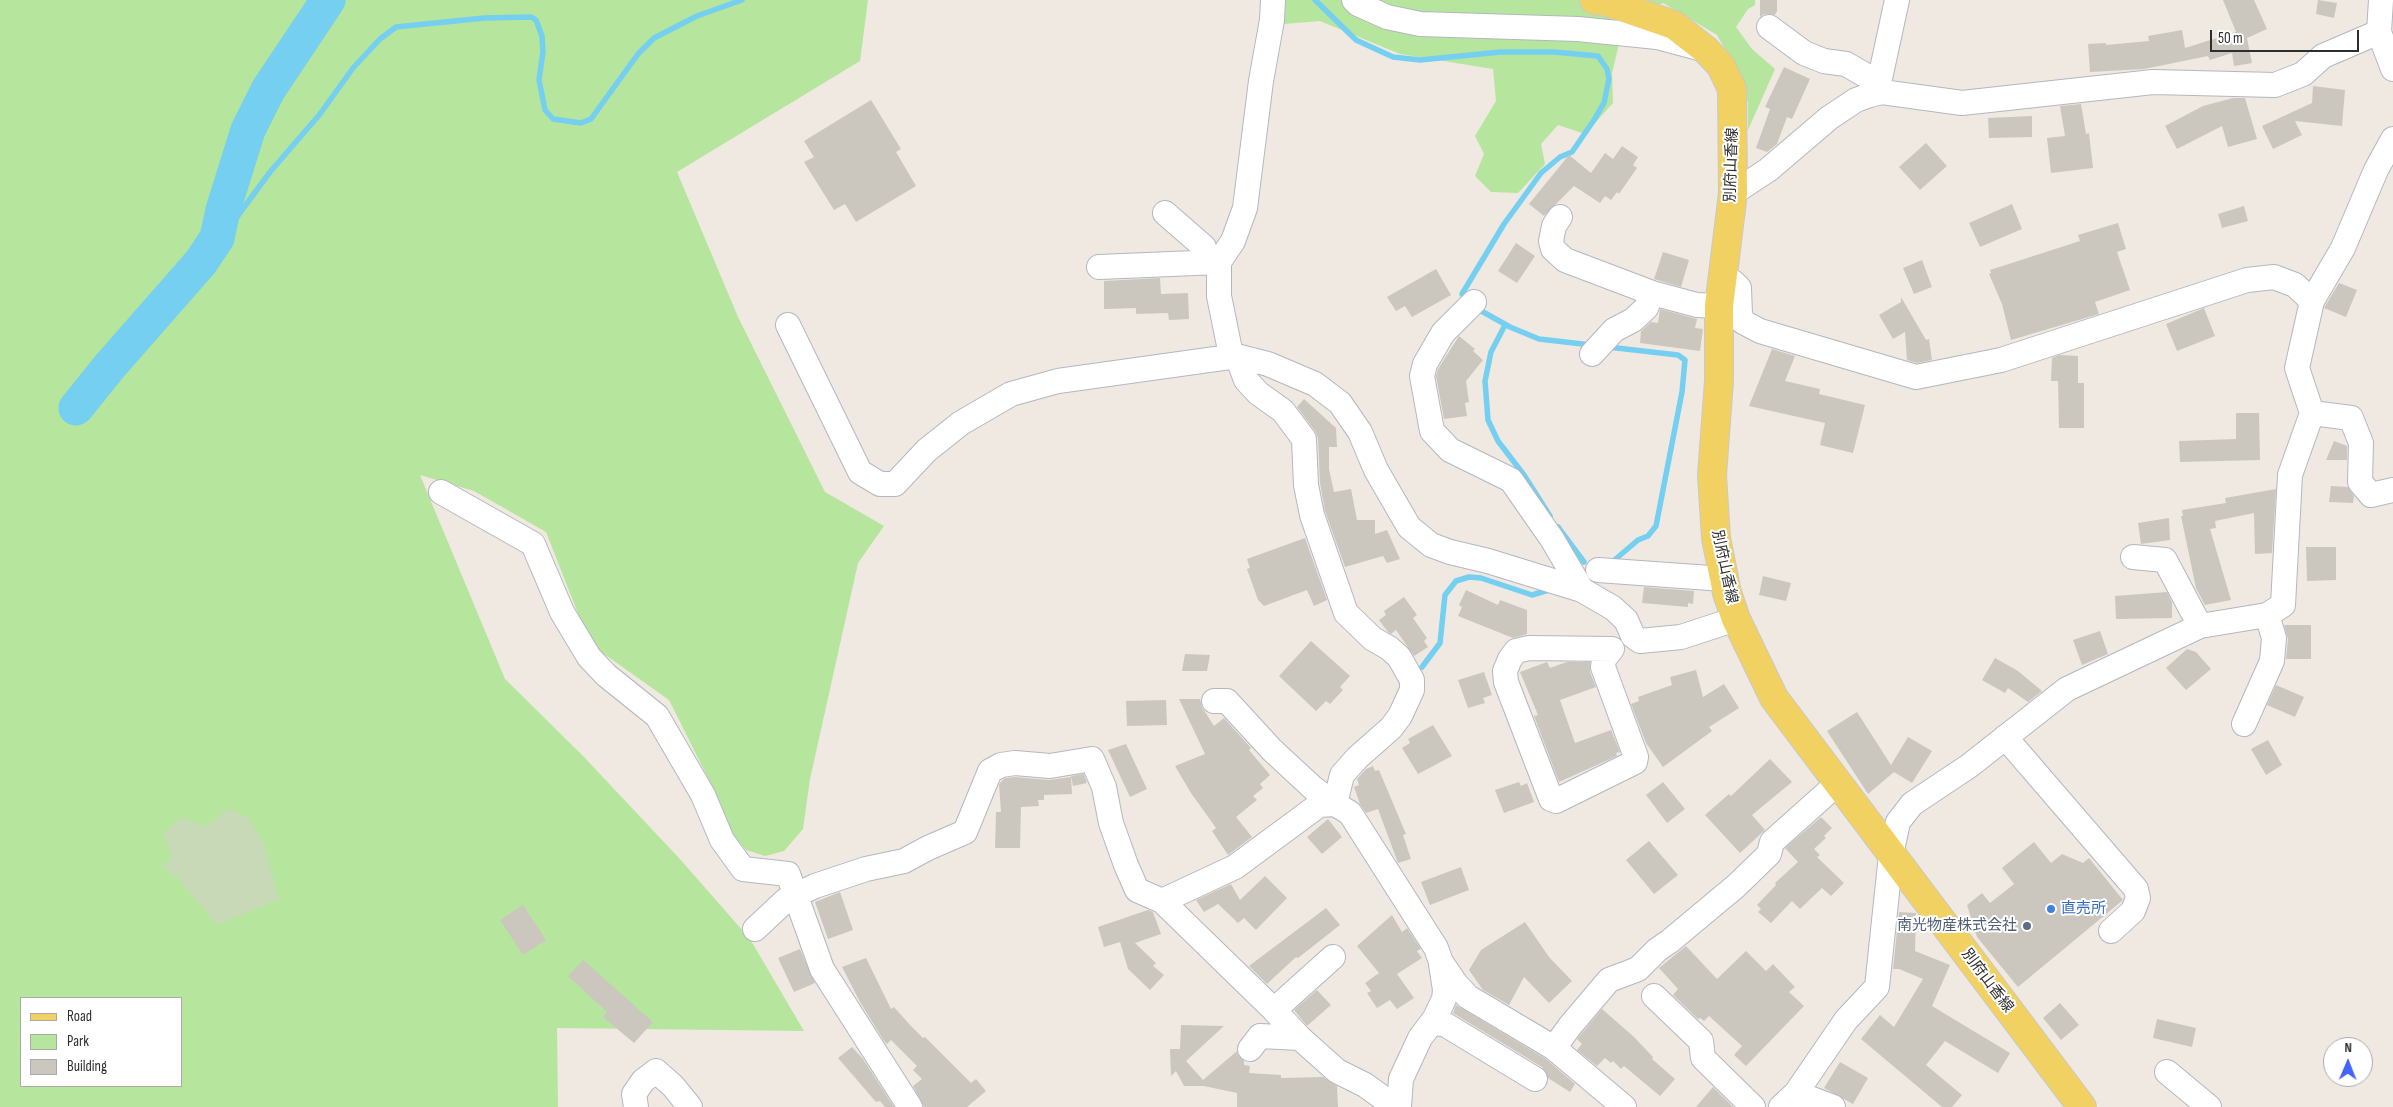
<!DOCTYPE html>
<html>
<head>
<meta charset="utf-8">
<style>
  body { margin:0 }
  #map { position:relative; width:2393px; height:1107px; overflow:hidden; background:#efe9e1; font-family:"Sofia Sans Condensed",sans-serif }
  canvas { display:block }
  .legend { position:absolute; left:20px; top:997px; width:162px; height:90px; box-sizing:border-box; background:#fff; border:1px solid #ababab; margin:0; padding:6px 9px; list-style:none; font-size:15px; color:#2e2e2e }
  .legend li { display:flex; align-items:center; gap:10px; height:25px }
  .legend b { width:25px; border:1px solid #ababab }
  .north { position:absolute; left:2323px; top:1037px; width:50px; height:50px; box-sizing:border-box; background:#fff; border:1px solid #ababab; border-radius:50%; rotate:1deg; font-size:14px; font-weight:700; line-height:20px; text-align:center; color:#2e2e2e }
  .north::after { content:''; display:block; margin:auto; width:18px; height:22px; background:#4264fb; clip-path:polygon(50% 0,100% 100%,50% 72%,0 100%) }
  .scale { position:absolute; left:2210px; top:30px; width:149px; height:22px; box-sizing:border-box; border:2px solid #2e2e2e; border-top:0; padding-left:6px; font-size:15px; line-height:18px; white-space:nowrap; color:#2e2e2e; -webkit-text-stroke:4px #fff; paint-order:stroke }
</style>
</head>
<body>
<div id="map">
<canvas width="2393" height="1107"></canvas>
<ul class="legend">
<li><b style="height:6px;background:#f2d163"></b>Road</li>
<li><b style="height:14px;background:#b6e59e"></b>Park</li>
<li><b style="height:14px;background:#cbc7bf"></b>Building</li>
</ul>
<div class="north">N</div>
<div class="scale">50 m</div>
</div>
<script>
const ctx = document.querySelector('canvas').getContext('2d');
ctx.lineJoin = 'round';
function fill(path, color) {
  ctx.fillStyle = color;
  ctx.fill(path, 'evenodd');
}
function shape(rows) {
  const path = new Path2D();
  for (const r of rows) {
    path.moveTo(r[0], r[1]);
    for (let i = 2; i < r.length; i += 2) path.lineTo(r[i], r[i + 1]);
  }
  return path;
}
function stroke(path, color, width, dash) {
  ctx.strokeStyle = color;
  ctx.lineWidth = width;
  ctx.lineCap = dash ? 'butt' : 'round';
  ctx.setLineDash(dash || []);
  ctx.stroke(path);
}
function drawText(font, color, halo, rows, align = 'center') {
  ctx.font = font + ' "Sofia Sans Condensed","Noto Sans JP",sans-serif';
  ctx.lineWidth = 4;
  ctx.setLineDash([]);
  ctx.textBaseline = 'middle';
  ctx.strokeStyle = halo;
  ctx.fillStyle = color;
  for (const [text, x, y, turn = 0] of rows) {
    ctx.save();
    ctx.translate(x, y);
    ctx.rotate((+turn || 0) * Math.PI / 180);
    ctx.textAlign = isNaN(turn) ? turn : align;
    if (halo) ctx.strokeText(text, 0, 0);
    ctx.fillText(text, 0, 0);
    ctx.restore();
  }
}
fill(shape([
  [0,0,868,0,860,61,677,172,738,317,825,492,884,526,858,563,810,779,803,829,784,851,765,856,746,850,729,830,715,792,669,700,590,644,546,532,474,491,420,475,505,679,583,756,679,858,750,939,804,1031,557,1028,558,1107,0,1107],
  [21,998,181,998,181,1086,21,1086],
  [1286,0,1755,0,1755,5,1748,9,1736,27,1752,49,1775,69,1748,130,1748,103,1740,76,1717,35,1663,3,1625,19,1612,73,1613,103,1585,134,1558,125,1541,144,1545,164,1518,193,1491,192,1475,176,1484,154,1475,136,1496,101,1493,69,1400,54,1320,21,1283,24]
]), '#b6e59e');
fill(shape([
  [229,809,248,818,263,842,279,899,217,925,178,878,163,868,172,857,163,834,181,817,206,827]
]), '#c8d9b8');
stroke(shape([
  [1315,0,1356,40,1393,57,1420,60,1501,52,1554,52,1598,56,1607,69,1609,79,1604,103,1594,120,1572,152,1560,157,1541,173,1504,224,1462,294,1467,300],
  [217,238,231,225,270,172,320,114,353,68,380,39,396,27,484,18,531,17,536,20,542,36,543,52,539,80,545,110,553,119,581,123,591,119,638,54,654,38,697,16,742,0],
  [1476,308,1510,327,1539,339,1591,345],
  [1505,325,1491,352,1485,381,1488,420,1498,441,1524,475,1550,516],
  [1608,347,1678,355,1685,360,1682,392,1656,526,1648,536,1638,540,1611,563],
  [1558,527,1584,562],
  [1422,667,1440,643,1445,595,1456,581,1469,577,1481,578,1532,595,1552,589]
]), '#75cff0', 5.5);
stroke(shape([
  [76,408,109,367,201,262,217,238,223,210,248,130,268,90,328,0]
]), '#75cff0', 35);
fill(shape([
  [1760,0,1777,0,1777,11,1775,15,1764,14,1760,17],
  [2223,0,2254,0,2267,29,2247,38,2252,63,2234,66,2232,53,2210,60,2208,56,2144,69,2090,72,2088,44,2106,43,2106,45,2149,41,2148,36,2182,30,2185,48,2236,32],
  [2318,0,2337,3,2334,18,2316,14],
  [1784,67,1810,79,1792,119,1787,117,1777,144,1767,152,1756,148,1770,109,1765,107],
  [2313,86,2345,90,2342,126,2295,121,2302,135,2273,149,2262,126,2312,103],
  [2233,98,2245,98,2257,139,2228,147,2222,126,2177,149,2165,126,2203,106],
  [871,100,901,149,896,152,916,186,856,222,845,204,834,210,804,162,814,157,804,141],
  [2081,104,2086,134,2089,133,2093,168,2051,173,2047,138,2065,136,2060,106],
  [2032,116,2032,137,1989,138,1988,118],
  [1926,143,1947,166,1920,190,1899,167],
  [1622,146,1638,157,1633,165,1637,168,1619,194,1617,192,1611,200,1605,196,1600,203,1574,186,1544,216,1529,204,1569,155,1591,173,1605,153,1613,159],
  [2012,204,2022,229,1980,247,1969,223],
  [2244,206,2248,221,2222,228,2218,214],
  [2118,223,2126,249,2117,252,2130,290,2095,302,2099,314,2011,340,2002,304,1989,274,1991,273,1990,270,2080,241,2078,235],
  [1516,243,1535,256,1517,283,1498,271],
  [1663,252,1689,260,1681,287,1654,279],
  [1922,260,1932,287,1914,294,1903,268],
  [1436,269,1451,295,1412,317,1405,306,1396,311,1387,297],
  [1160,278,1161,294,1188,293,1189,319,1169,320,1168,313,1136,314,1136,308,1104,309,1104,281],
  [2339,283,2357,290,2346,317,2324,308],
  [1901,297,1926,340,1929,339,1932,360,1917,363,1907,360,1905,332,1893,339,1879,315,1901,302],
  [2204,308,2215,336,2177,351,2166,324],
  [1660,309,1697,319,1695,328,1703,329,1700,351,1640,343,1641,331,1651,322,1658,323],
  [1459,336,1475,349,1473,351,1483,360,1466,381,1469,402,1465,403,1467,416,1444,419,1436,376,1438,369],
  [1772,349,1795,356,1785,381,1820,389,1819,394,1865,405,1853,453,1820,445,1825,423,1749,406],
  [2059,355,2078,356,2078,383,2084,383,2084,428,2059,428,2058,381,2051,381,2052,358],
  [1304,399,1336,428,1337,447,1329,447,1329,469,1334,492,1351,489,1357,520,1375,520,1375,534,1387,530,1400,559,1387,563,1383,556,1345,567,1325,511,1320,483,1318,438,1315,431,1297,407],
  [2236,413,2259,413,2260,460,2180,462,2179,441,2236,439],
  [2334,441,2347,446,2347,460,2326,460],
  [2331,486,2348,487,2354,496,2353,503,2329,502],
  [2276,489,2272,553,2255,554,2254,513,2215,521,2216,528,2210,529,2231,600,2205,605,2196,588,2181,516,2183,516,2182,510,2226,503,2225,498],
  [2169,518,2170,540,2141,544,2138,523],
  [1305,538,1327,600,1314,606,1307,590,1264,606,1258,600,1247,569,1250,568,1247,559],
  [2306,547,2336,547,2336,580,2307,581],
  [1763,576,1791,583,1786,601,1759,595],
  [1644,587,1694,591,1693,604,1688,603,1688,607,1642,603],
  [1466,590,1498,605,1500,600,1527,610,1527,634,1513,638,1458,616,1462,607,1459,605],
  [2167,592,2172,602,2172,618,2116,619,2115,596],
  [1404,597,1417,615,1413,618,1427,638,1424,641,1428,647,1414,656,1396,630,1391,634,1388,632,1379,620,1386,615,1384,611],
  [2284,625,2311,625,2311,659,2286,659,2288,639],
  [2100,631,2108,654,2082,665,2073,640],
  [1311,641,1350,676,1340,687,1343,690,1330,704,1326,701,1316,711,1279,676],
  [2187,649,2196,652,2211,669,2186,690,2166,668],
  [1185,654,1210,655,1207,671,1182,671],
  [1995,658,2018,671,2042,691,2028,702,2008,688,2005,693,1982,680],
  [1547,662,1550,668,1567,662,1590,662,1590,672,1596,687,1560,700,1575,743,1611,730,1620,752,1616,753,1617,756,1559,782,1534,716,1538,715,1520,672],
  [1696,670,1703,697,1724,684,1739,708,1709,727,1712,731,1663,767,1646,743,1631,704,1639,701,1638,697,1672,685,1670,677],
  [1484,672,1492,695,1483,698,1485,703,1468,708,1458,680],
  [2276,685,2304,697,2295,717,2267,705],
  [1179,699,1200,699,1202,707,1214,726,1224,718,1251,748,1249,750,1270,775,1260,784,1263,788,1253,796,1257,800,1236,817,1252,837,1228,855,1212,831,1216,828,1191,793,1175,766,1205,754],
  [1166,700,1167,725,1127,726,1126,701],
  [1857,712,1891,765,1908,737,1932,751,1912,783,1894,772,1868,794,1827,731],
  [1433,725,1452,756,1418,774,1402,748,1410,743,1408,739],
  [2268,740,2282,765,2266,775,2251,749],
  [1126,744,1147,789,1130,797,1108,750],
  [1770,759,1792,782,1752,815,1765,830,1740,853,1705,815,1729,794,1731,796],
  [1373,766,1375,771,1379,770,1406,834,1403,835,1411,859,1398,863,1378,809,1366,813,1360,804,1354,787,1359,785,1357,779,1366,769],
  [1084,774,1087,783,1073,786,1071,776],
  [1015,777,1049,780,1071,777,1072,794,1044,795,1044,800,1038,800,1039,806,1021,807,1020,848,995,848,996,812,1001,812,999,784,1005,778],
  [1519,782,1521,786,1527,783,1534,802,1504,813,1495,790],
  [1663,782,1685,809,1667,823,1646,795],
  [1821,817,1832,828,1824,836,1826,838,1814,849,1820,855,1817,857,1844,883,1831,896,1822,888,1800,909,1792,901,1771,923,1758,912,1761,909,1757,905,1776,885,1775,883,1798,862,1785,848],
  [1328,819,1342,837,1322,854,1307,837],
  [1649,841,1678,875,1654,894,1626,860],
  [2034,842,2051,863,2062,854,2083,863,2089,858,2123,900,2018,987,1977,937,1967,905,1982,893,1990,903,2014,884,2002,868],
  [1461,867,1469,890,1430,905,1421,882],
  [1265,876,1287,898,1256,930,1244,918,1238,923,1218,904,1204,912,1196,900,1231,884,1240,900],
  [840,892,853,930,828,939,815,902],
  [523,905,546,940,523,955,500,920],
  [1326,908,1340,925,1298,958,1296,957,1267,984,1249,966],
  [1148,910,1153,912,1161,934,1135,943,1156,963,1153,966,1164,975,1150,990,1128,969,1120,942,1104,947,1098,927],
  [1899,912,1916,913,1915,951,1950,965,1932,1006,2010,1053,1998,1073,1945,1041,1926,1065,1962,1095,1952,1107,1942,1107,1861,1039,1880,1015,1894,1027,1923,979,1899,969,1893,969],
  [1392,915,1402,932,1407,928,1421,949,1417,951,1422,958,1397,974,1414,998,1397,1009,1390,1000,1377,1008,1367,993,1371,991,1365,983,1379,973,1357,946],
  [1525,922,1549,957,1572,981,1549,1003,1524,977,1509,1005,1483,990,1469,970,1481,950],
  [1686,946,1717,979,1746,951,1766,971,1773,964,1795,987,1789,992,1804,1006,1746,1066,1734,1055,1742,1046,1709,1016,1704,1021,1700,1018,1698,1019,1673,995,1678,989,1659,968],
  [800,949,815,983,794,992,778,958],
  [866,958,891,1009,894,1007,910,1025,923,1038,925,1037,971,1083,976,1079,986,1091,967,1107,924,1107,913,1086,922,1079,913,1070,917,1066,891,1040,887,1044,884,1041,860,1002,842,967],
  [583,960,653,1022,634,1043,603,1017,607,1012,568,976],
  [1317,990,1331,1005,1307,1026,1294,1010],
  [2060,1003,2079,1025,2061,1040,2043,1018],
  [1456,1005,1546,1059,1575,1084,1570,1092,1548,1078,1542,1067,1453,1013],
  [1602,1009,1634,1037,1653,1057,1652,1059,1675,1079,1660,1096,1624,1066,1621,1069,1613,1061,1611,1063,1605,1058,1597,1066,1577,1050,1582,1044,1577,1039],
  [2157,1019,2196,1028,2192,1047,2153,1038],
  [1181,1025,1224,1026,1186,1061,1203,1080,1237,1051,1238,1055,1244,1061,1244,1065,1250,1066,1249,1073,1281,1075,1281,1078,1323,1077,1337,1086,1338,1107,1237,1107,1237,1093,1204,1086,1184,1086,1176,1071,1171,1076,1170,1049,1180,1049],
  [852,1047,863,1059,894,1107,885,1107,880,1101,876,1102,838,1058],
  [1840,1062,1868,1078,1853,1104,1824,1088],
  [1713,1087,1733,1107,1696,1107]
]), '#cbc7bf');
const minor = shape([
  [1354,0,1358,4,1387,17,1420,24,1578,29,1657,37,1702,49],
  [2381,0,2379,32,2393,69],
  [1769,27,1804,53,1824,61,1846,64,1879,83,1882,92],
  [1879,83,1897,0],
  [1733,193,1768,170,1829,118,1856,100,1870,95,1882,92,1962,103,2153,82,2275,85,2303,74,2323,56,2379,32],
  [1165,213,1204,247,1207,262],
  [1560,217,1554,226,1551,241,1553,249,1565,260,1652,293,1697,305,1719,306],
  [1099,267,1219,262],
  [1721,282,1733,282,1739,288,1740,314,1743,322,1760,331,1916,377,2001,360,2247,280,2274,277,2295,285,2312,301],
  [1474,302,1443,333,1425,364,1422,376,1432,431,1450,450,1511,480,1552,539,1582,590],
  [788,325,860,472,880,484,895,484,927,450,961,423,1011,394,1058,381,1237,356,1268,364,1315,384,1340,403,1360,432,1376,470,1409,527,1431,545,1450,552,1488,561,1582,590,1613,608,1626,620,1633,636,1640,641,1681,637,1736,619],
  [1592,354,1614,330,1633,320,1646,308,1652,293],
  [1231,355,1219,296,1219,262,1233,241,1245,208,1261,81,1272,20,1273,0],
  [1237,356,1246,380,1258,393,1283,411,1304,439,1306,485,1312,515,1346,613,1373,639,1389,648,1399,657,1412,680,1412,690,1400,716,1391,728,1357,758,1342,775,1335,804],
  [2312,413,2351,418,2361,443,2360,482,2371,495,2393,490],
  [441,492,533,544,562,612,589,657,606,675,657,716,703,795,722,840,743,869,788,874,822,969,910,1107],
  [2133,557,2165,560,2200,626],
  [1598,570,1724,579],
  [1529,648,1612,649,1604,659,1603,667,1636,757,1635,762,1556,801,1551,799,1506,682,1505,671,1510,659,1516,651,1529,648],
  [1214,701,1227,701,1272,750,1313,788,1335,804,1350,813,1436,948,1441,962,1456,984,1468,997,1554,1048,1624,1107],
  [2244,724,2272,661,2274,638,2267,615],
  [2005,737,2136,889,2138,898,2133,911,2111,931],
  [1162,901,1235,867,1319,805,1335,804],
  [755,929,786,900,815,886,866,869,904,861,928,848,965,832,990,771,1001,765,1015,763,1050,766,1092,759,1104,787,1111,823,1126,865,1137,890,1162,901,1274,1010,1300,1038,1337,1071,1365,1085,1390,1103,1390,1107],
  [1654,996,1701,1041,1703,1058,1753,1107],
  [1274,1010,1333,957],
  [1432,1022,1446,1025,1535,1079],
  [1554,1048,1570,1026,1609,980,1638,969,1657,950,1670,941,1736,886,1769,854,1772,842,1838,783],
  [1250,1049,1260,1036,1300,1038],
  [2167,1072,2209,1107],
  [1796,1093,1833,1107],
  [636,1107,634,1094,643,1081,656,1071,673,1086,690,1107],
  [1399,1107,1401,1079,1420,1038,1435,1018,1444,999,1445,990,1441,964],
  [1781,1107,1796,1093,1846,1020,1877,987,1891,855,1898,822,1912,804,1969,766,2067,689,2200,626,2267,615,2283,605,2290,475,2312,413,2297,368,2312,301,2343,248,2376,170,2393,139]
]);
const major = shape([
  [1594,0,1607,2,1674,25,1706,50,1721,66,1732,89,1733,193,1719,306,1719,381,1712,475,1716,538,1727,593,1736,619,1774,698,2082,1107]
]);
stroke(minor, '#b4b7c1', 26);
stroke(major, '#c9c9c9', 30);
stroke(minor, '#fff', 24);
stroke(major, '#f2d163', 28);
for (const [x, y, r, color] of [
  [2051,909,5,"#3f7fe0"],
  [2027,926,5,"#5c6f8a"]
]) {
  const dot = new Path2D();
  dot.arc(x, y, r, 0, 2 * Math.PI);
  ctx.fillStyle = color;
  ctx.fill(dot);
  stroke(dot, '#fff', 2);
}
drawText('15px', '#2e2e2e', '#fff', [
  ["別府山香線",1732,165,-88],
  ["別府山香線",1724,567,78],
  ["別府山香線",1987,981,53]
]);
drawText('15px', '#366cbe', '#fff', [
  ["直売所",2061,909]
], 'left');
drawText('15px', '#4e5e75', '#fff', [
  ["南光物産株式会社",2017,926]
], 'right');
</script>
</body>
</html>
